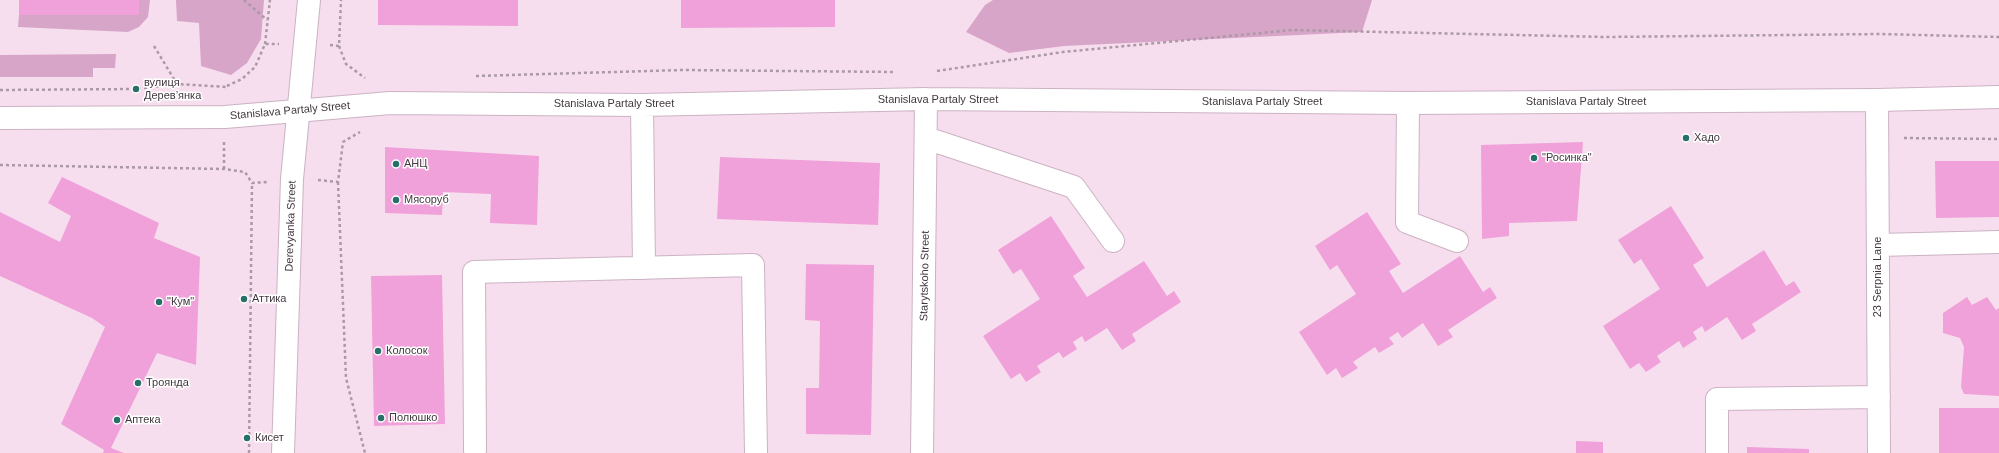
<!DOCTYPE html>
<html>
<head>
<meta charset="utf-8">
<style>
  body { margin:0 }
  canvas { display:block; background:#f7deee }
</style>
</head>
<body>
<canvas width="1999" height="453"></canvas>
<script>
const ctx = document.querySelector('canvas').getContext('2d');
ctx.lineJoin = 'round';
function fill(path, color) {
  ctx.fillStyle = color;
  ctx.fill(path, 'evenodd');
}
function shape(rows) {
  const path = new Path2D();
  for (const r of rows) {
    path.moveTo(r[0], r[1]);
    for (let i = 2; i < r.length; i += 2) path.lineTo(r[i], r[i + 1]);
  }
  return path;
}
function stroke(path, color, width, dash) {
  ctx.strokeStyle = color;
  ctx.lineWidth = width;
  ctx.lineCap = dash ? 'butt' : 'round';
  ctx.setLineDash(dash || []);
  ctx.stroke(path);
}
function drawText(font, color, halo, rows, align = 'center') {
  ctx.font = font + ' Arial,sans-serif';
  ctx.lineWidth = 3;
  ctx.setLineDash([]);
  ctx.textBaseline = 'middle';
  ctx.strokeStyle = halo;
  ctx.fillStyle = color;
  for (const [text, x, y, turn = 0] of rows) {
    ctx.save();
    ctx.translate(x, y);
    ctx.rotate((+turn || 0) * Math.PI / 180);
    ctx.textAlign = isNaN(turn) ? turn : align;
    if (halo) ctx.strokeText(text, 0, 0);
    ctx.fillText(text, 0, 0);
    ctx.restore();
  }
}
fill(shape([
  [139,0,150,0,148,17,139,27,128,32,18,27,19,15,139,15],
  [176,0,264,0,261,39,247,63,231,75,201,66,199,23,177,21],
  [993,0,1372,0,1362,32,1064,46,1009,53,966,32,985,5],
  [116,54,115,68,93,68,93,77,0,77,0,55]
]), '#d7a5c8');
fill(shape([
  [19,0,139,0,139,15,19,15],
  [378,0,518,0,518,26,378,25],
  [681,0,835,0,835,27,681,28],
  [1583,142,1577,221,1509,223,1509,236,1482,239,1481,145],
  [385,147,539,156,537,225,490,223,491,194,443,192,442,215,385,213],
  [720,157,880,163,878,225,717,219],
  [1935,161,1999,161,1999,217,1936,218],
  [62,177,159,223,154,238,200,257,196,365,157,353,111,448,124,453,103,453,104,450,61,424,105,327,92,318,0,276,0,212,60,242,71,216,48,203],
  [1671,206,1704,258,1693,265,1707,287,1764,250,1786,286,1794,281,1801,292,1752,324,1756,331,1742,340,1727,317,1705,332,1702,326,1693,332,1697,339,1683,348,1679,341,1657,356,1661,362,1646,372,1639,363,1630,369,1603,326,1660,289,1641,259,1634,264,1618,240],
  [1367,212,1401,264,1389,271,1403,293,1460,256,1483,292,1490,287,1497,298,1448,330,1453,337,1438,346,1423,323,1402,338,1398,332,1389,338,1394,344,1379,353,1375,347,1353,362,1358,368,1342,378,1336,368,1327,375,1299,332,1356,294,1337,265,1330,270,1315,246],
  [1051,216,1085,268,1073,276,1087,297,1144,261,1167,296,1174,291,1181,302,1132,334,1136,341,1122,350,1107,328,1085,342,1082,336,1073,342,1077,349,1063,358,1059,352,1037,366,1041,372,1026,382,1020,373,1011,379,983,336,1040,299,1021,269,1013,274,998,250],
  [806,264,874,265,871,435,806,434,806,388,819,388,820,321,805,320],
  [442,275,445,424,374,426,371,276],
  [1967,297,1972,305,1987,297,1996,310,1999,308,1999,396,1964,394,1961,387,1964,347,1960,338,1943,333,1943,313],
  [1939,408,1999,408,1999,453,1939,453],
  [1576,441,1603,442,1603,453,1576,453],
  [1747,447,1809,449,1809,453,1747,453]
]), '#f0a1da');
const minor = shape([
  [1877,100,1879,453],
  [1408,103,1407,222,1457,241],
  [642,105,644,268],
  [0,118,225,117,390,103,642,105,926,99,1408,103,1877,100,1999,97],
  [926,138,1074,187,1113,241],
  [1878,245,1999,242],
  [475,450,474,272,753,265,756,453],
  [922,453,926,99],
  [1717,453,1717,399,1879,397]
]);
const major = shape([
  [283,453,292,179,309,0]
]);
stroke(minor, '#cbb3c3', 24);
stroke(major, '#cbb3c3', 24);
stroke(shape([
  [244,0,267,20],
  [265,44,270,0],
  [330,45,339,46,341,0],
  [154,46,177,84,227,87],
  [339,46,346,64,365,78],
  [937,71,1063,52,1292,30,1606,37,1880,34,1999,37],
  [476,76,683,70,895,72],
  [227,86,242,79,255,67,265,44,279,44],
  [0,90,136,89,177,84],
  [1904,138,1999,139],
  [0,165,224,169,245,172,252,183,267,182],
  [224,169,224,142],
  [318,180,338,182,343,142,360,132],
  [338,182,346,378,365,453],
  [249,453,252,183]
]), '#ab99a5', 2.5, [3, 3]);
stroke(minor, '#fff', 22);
stroke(major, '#fff', 22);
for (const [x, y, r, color] of [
  [136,89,4,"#27706a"],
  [1686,138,4,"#27706a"],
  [1534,158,4,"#27706a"],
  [396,164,4,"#27706a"],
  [396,200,4,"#27706a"],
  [244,299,4,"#27706a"],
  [159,302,4,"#27706a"],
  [378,351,4,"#27706a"],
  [138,383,4,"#27706a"],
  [381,418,4,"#27706a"],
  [117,420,4,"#27706a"],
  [247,438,4,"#27706a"]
]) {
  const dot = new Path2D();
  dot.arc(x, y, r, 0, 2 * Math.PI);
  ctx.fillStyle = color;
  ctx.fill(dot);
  stroke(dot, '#fff', 1.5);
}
drawText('11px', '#41383e', '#fff', [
  ["вулиця",144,83],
  ["Дерев’янка",144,96],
  ["Хадо",1694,138],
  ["\"Росинка\"",1542,158],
  ["АНЦ",404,164],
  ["Мясоруб",404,200],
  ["Аттика",252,299],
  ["\"Кум\"",167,302],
  ["Колосок",386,351],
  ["Троянда",146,383],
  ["Полюшко",389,418],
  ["Аптека",125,420],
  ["Кисет",255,438]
], 'left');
drawText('11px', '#41383e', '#fff', [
  ["Stanislava Partaly Street",938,100],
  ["Stanislava Partaly Street",1262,102],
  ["Stanislava Partaly Street",1586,102],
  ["Stanislava Partaly Street",614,104],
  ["Stanislava Partaly Street",290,111,-5],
  ["Derevyanka Street",291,226,-88],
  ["Starytskoho Street",925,276,-89],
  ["23 Serpnia Lane",1878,277,-90]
]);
</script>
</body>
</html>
